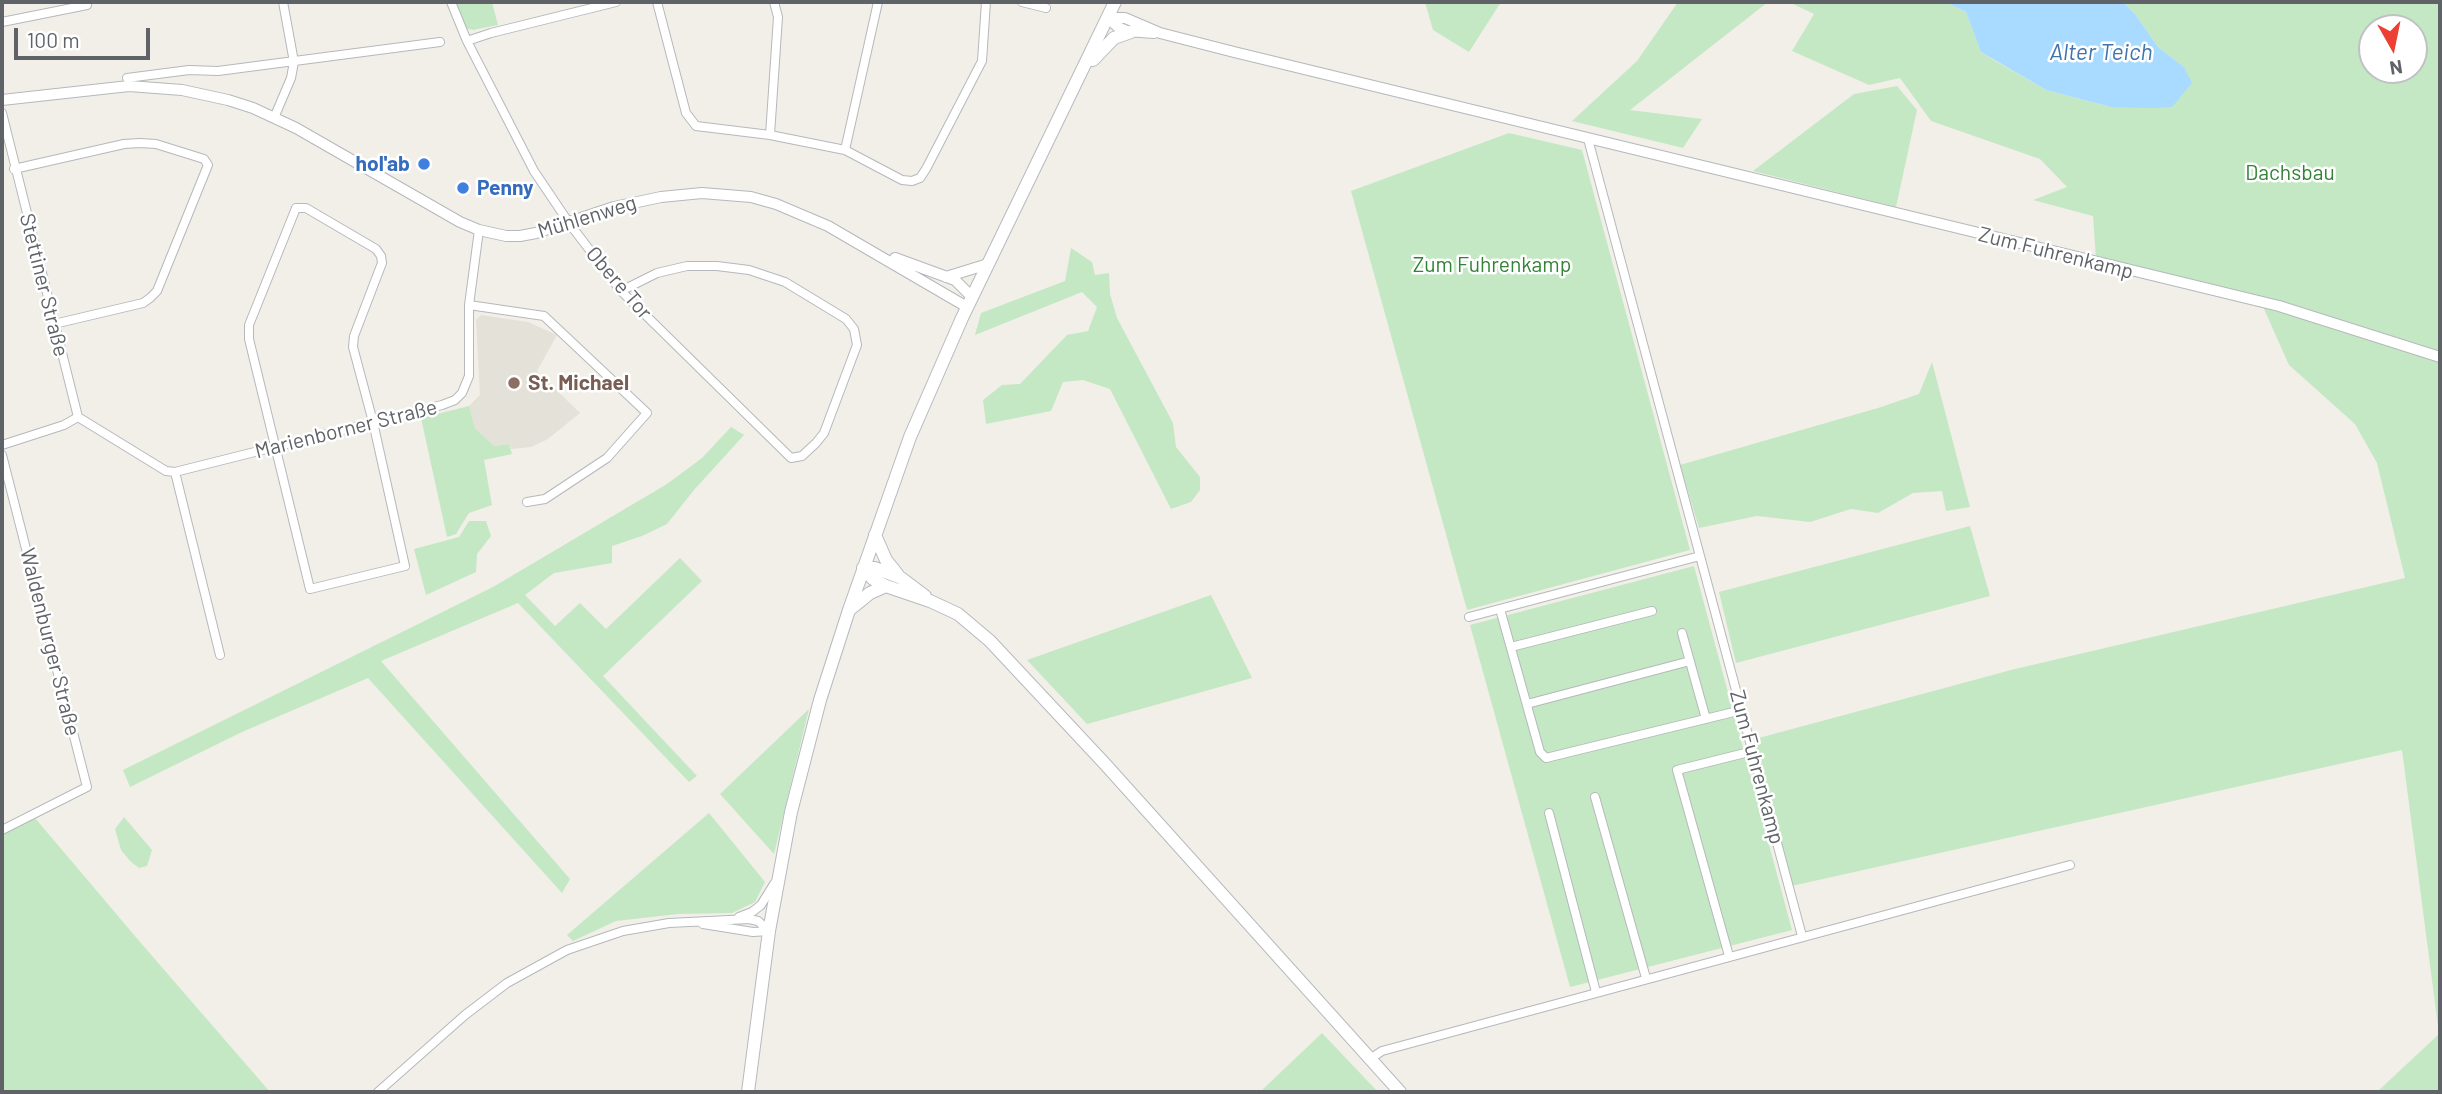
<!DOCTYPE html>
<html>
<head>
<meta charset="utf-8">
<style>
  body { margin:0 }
  #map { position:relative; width:2442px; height:1094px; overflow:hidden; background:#f1efe8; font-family:Barlow,sans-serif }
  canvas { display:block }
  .frame { position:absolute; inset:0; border:4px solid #5f6368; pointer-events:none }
  .north { position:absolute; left:2358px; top:14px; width:70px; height:70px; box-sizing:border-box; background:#fff; border:2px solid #bfc1c3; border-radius:50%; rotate:171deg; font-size:19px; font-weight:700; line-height:28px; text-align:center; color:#5f6368 }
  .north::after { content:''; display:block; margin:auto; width:24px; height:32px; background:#ec4033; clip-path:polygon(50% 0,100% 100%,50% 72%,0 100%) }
  .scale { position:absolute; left:14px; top:28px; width:136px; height:32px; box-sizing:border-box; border:4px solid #5f6368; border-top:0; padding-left:9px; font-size:21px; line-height:24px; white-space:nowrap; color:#5f6368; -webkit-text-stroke:5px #fff; paint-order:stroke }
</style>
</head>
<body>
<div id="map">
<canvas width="2442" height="1094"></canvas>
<div class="frame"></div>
<div class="north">N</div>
<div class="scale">100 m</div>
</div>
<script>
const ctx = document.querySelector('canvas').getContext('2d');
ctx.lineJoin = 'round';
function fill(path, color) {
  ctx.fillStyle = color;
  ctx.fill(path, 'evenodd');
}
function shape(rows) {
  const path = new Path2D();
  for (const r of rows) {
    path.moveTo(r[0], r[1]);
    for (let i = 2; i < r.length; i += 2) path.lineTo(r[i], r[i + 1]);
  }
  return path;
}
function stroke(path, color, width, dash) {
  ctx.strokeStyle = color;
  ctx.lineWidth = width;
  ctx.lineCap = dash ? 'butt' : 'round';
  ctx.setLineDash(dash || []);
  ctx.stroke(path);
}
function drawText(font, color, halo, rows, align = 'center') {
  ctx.font = font + ' Barlow,sans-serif';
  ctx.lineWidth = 5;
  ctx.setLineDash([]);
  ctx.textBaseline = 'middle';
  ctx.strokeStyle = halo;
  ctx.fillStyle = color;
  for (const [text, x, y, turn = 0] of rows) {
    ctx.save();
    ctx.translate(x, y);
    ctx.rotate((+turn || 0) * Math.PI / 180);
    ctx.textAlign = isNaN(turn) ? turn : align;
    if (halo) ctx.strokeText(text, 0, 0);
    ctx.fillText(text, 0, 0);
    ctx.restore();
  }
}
fill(shape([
  [481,315,528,322,557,335,537,371,580,413,548,439,531,447,511,449,509,444,494,446,475,428,469,406,480,395,476,320]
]), '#e4e1d8');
fill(shape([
  [451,2,492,2,498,25,473,30,460,27],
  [1425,2,1501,2,1469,52,1433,30],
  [1678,2,1768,2,1630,110,1702,119,1683,148,1572,121,1637,61],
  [1789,2,1945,2,1966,12,1981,52,1997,62,2046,90,2111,107,2184,67,2158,47,2135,14,2123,2,2440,2,2440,1092,2377,1092,2439,1034,2402,750,1787,887,1755,739,2015,669,2405,578,2377,463,2355,424,2289,365,2260,300,2096,259,2093,216,2033,200,2067,187,2040,159,1931,121,1900,78,1869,85,1792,51,1814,14],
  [2372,28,2414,28,2414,70,2372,70],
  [1897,86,1917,110,1896,207,1753,171,1854,94],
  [1509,133,1582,150,1690,550,1467,610,1351,191],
  [1071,248,1092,262,1095,275,1109,273,1110,294,1117,318,1173,423,1176,447,1200,477,1200,490,1191,502,1171,509,1110,389,1083,380,1063,382,1051,411,986,424,983,400,1002,385,1020,384,1067,335,1088,331,1097,307,1082,292,975,335,981,313,1065,281],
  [1932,362,1970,507,1946,511,1942,491,1913,493,1878,513,1851,509,1810,522,1757,516,1699,528,1680,465,1878,408,1919,394],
  [469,406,475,428,494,446,509,444,512,454,484,460,492,505,469,513,456,534,447,537,421,418],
  [731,427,744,435,694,490,667,524,642,536,612,546,612,563,554,573,525,595,555,626,580,603,606,629,680,558,702,581,603,676,697,776,689,782,518,603,381,661,570,879,562,893,368,678,242,732,130,787,123,770,493,587,667,484,702,458],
  [469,521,486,521,491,536,477,554,476,572,426,595,414,549,459,537],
  [1970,526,1990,596,1736,663,1719,592],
  [1694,566,1792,930,1570,987,1470,625],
  [1211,595,1252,678,1087,724,1027,660],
  [809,709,774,854,720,794],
  [709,813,765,882,755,902,732,913,678,914,616,921,573,941,567,935],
  [124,817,152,850,147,866,139,868,130,861,121,850,115,829],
  [35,818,140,942,270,1092,2,1092,2,835],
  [1322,1033,1378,1092,1260,1092]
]), '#c4e8c4');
fill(shape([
  [1945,2,2123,2,2135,14,2158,47,2184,67,2192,83,2172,107,2153,108,2111,107,2046,90,1981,52,1966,12]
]), '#a9daff');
const minor = shape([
  [451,2,467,41,534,171,569,223,621,291,791,458,802,456,816,443,824,433,857,345,854,329,846,319,785,282,749,270,717,266,687,266,657,273,621,291],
  [657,2,686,113,696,126,770,135,845,150,902,180,912,181,920,178,926,169,982,61,986,2],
  [1022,2,1046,8],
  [2,22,87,5,87,2],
  [467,41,491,33,616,2],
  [127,78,189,70,218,71,440,42],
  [2,113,78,417],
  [274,118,291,78,294,62,283,2],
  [770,135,778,17,774,2],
  [1588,139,1700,556],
  [845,150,878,2],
  [14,169,124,144,140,143,156,144,204,159,208,165,157,291,150,298,143,303,54,324],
  [296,208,306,208,376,249,381,256,382,263,354,336,353,347,373,422,405,566,310,589,249,339,249,325,296,208],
  [469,305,544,316,647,413,607,458,545,499,527,502],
  [78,417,166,471,175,472,442,405,455,400,462,393,469,376,469,305,479,230],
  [2,445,64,425,78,417],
  [2,455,87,787,2,830],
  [175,472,220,655],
  [1500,609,1540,752,1546,758,1742,710],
  [1469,617,1700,556,1802,936],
  [1682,633,1706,719],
  [1511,647,1652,611],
  [1527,704,1690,661],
  [1595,797,1646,978],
  [1549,813,1596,992],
  [739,917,752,912,761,905,774,884],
  [703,924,753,932,769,931],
  [1729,956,1677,770,1753,751],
  [1370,1059,1382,1051,2070,865],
  [378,1092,465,1015,507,983,567,950,623,931,669,923,749,919,758,921,769,931]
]);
const tertiary = shape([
  [1108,18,1125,18,1160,33,1234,52,2279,306,2440,357],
  [1108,18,1118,27,1127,31,1154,33],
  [2,100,129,86,182,90,228,100,253,108,296,128,460,222,479,230,506,236,520,236,536,233,614,207,661,197,702,193,751,197,776,204,828,226,967,307],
  [895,258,955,280,972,297],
  [946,277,988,264]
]);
const secondary = shape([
  [1093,60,1114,38,1131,32],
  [875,535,886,560,898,575],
  [863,568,873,579,886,586,930,601,958,614,990,641,1105,764,1400,1092],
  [863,568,875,568,901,578,925,596],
  [849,610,870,593,886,586],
  [748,1092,769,931,791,812,820,700,849,610,910,437,962,318,1115,2]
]);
stroke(minor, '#b5b8bc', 10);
stroke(tertiary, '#b5b8bc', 12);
stroke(secondary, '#b6babf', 14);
stroke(minor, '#fff', 8);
stroke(tertiary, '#fff', 10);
stroke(secondary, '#fff', 12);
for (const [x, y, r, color] of [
  [424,164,7,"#3f7fe0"],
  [463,188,7,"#3f7fe0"],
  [514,383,7,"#8d6e63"]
]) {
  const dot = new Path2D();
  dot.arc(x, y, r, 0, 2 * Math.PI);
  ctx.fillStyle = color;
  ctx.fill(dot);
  stroke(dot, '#fff', 2.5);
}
drawText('bold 21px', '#366cbe', '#fff', [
  ["hol'ab",410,164],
  ["Penny",477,188,"left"]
], 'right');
drawText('21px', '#338237', '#fff', [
  ["Dachsbau",2290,173],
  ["Zum Fuhrenkamp",1492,265]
]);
drawText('21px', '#5f6368', '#fff', [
  ["Mühlenweg",587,217,-17],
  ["Zum Fuhrenkamp",2056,253,14],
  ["Obere Tor",619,283,49],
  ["Stettiner Straße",44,285,76],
  ["Marienborner Straße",346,429,-14],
  ["Waldenburger Straße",50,642,76],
  ["Zum Fuhrenkamp",1757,767,75]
]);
drawText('bold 21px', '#785e54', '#fff', [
  ["St. Michael",528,383]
], 'left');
drawText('italic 23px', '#4074ab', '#fff', [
  ["Alter Teich",2101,52]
]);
</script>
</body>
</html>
